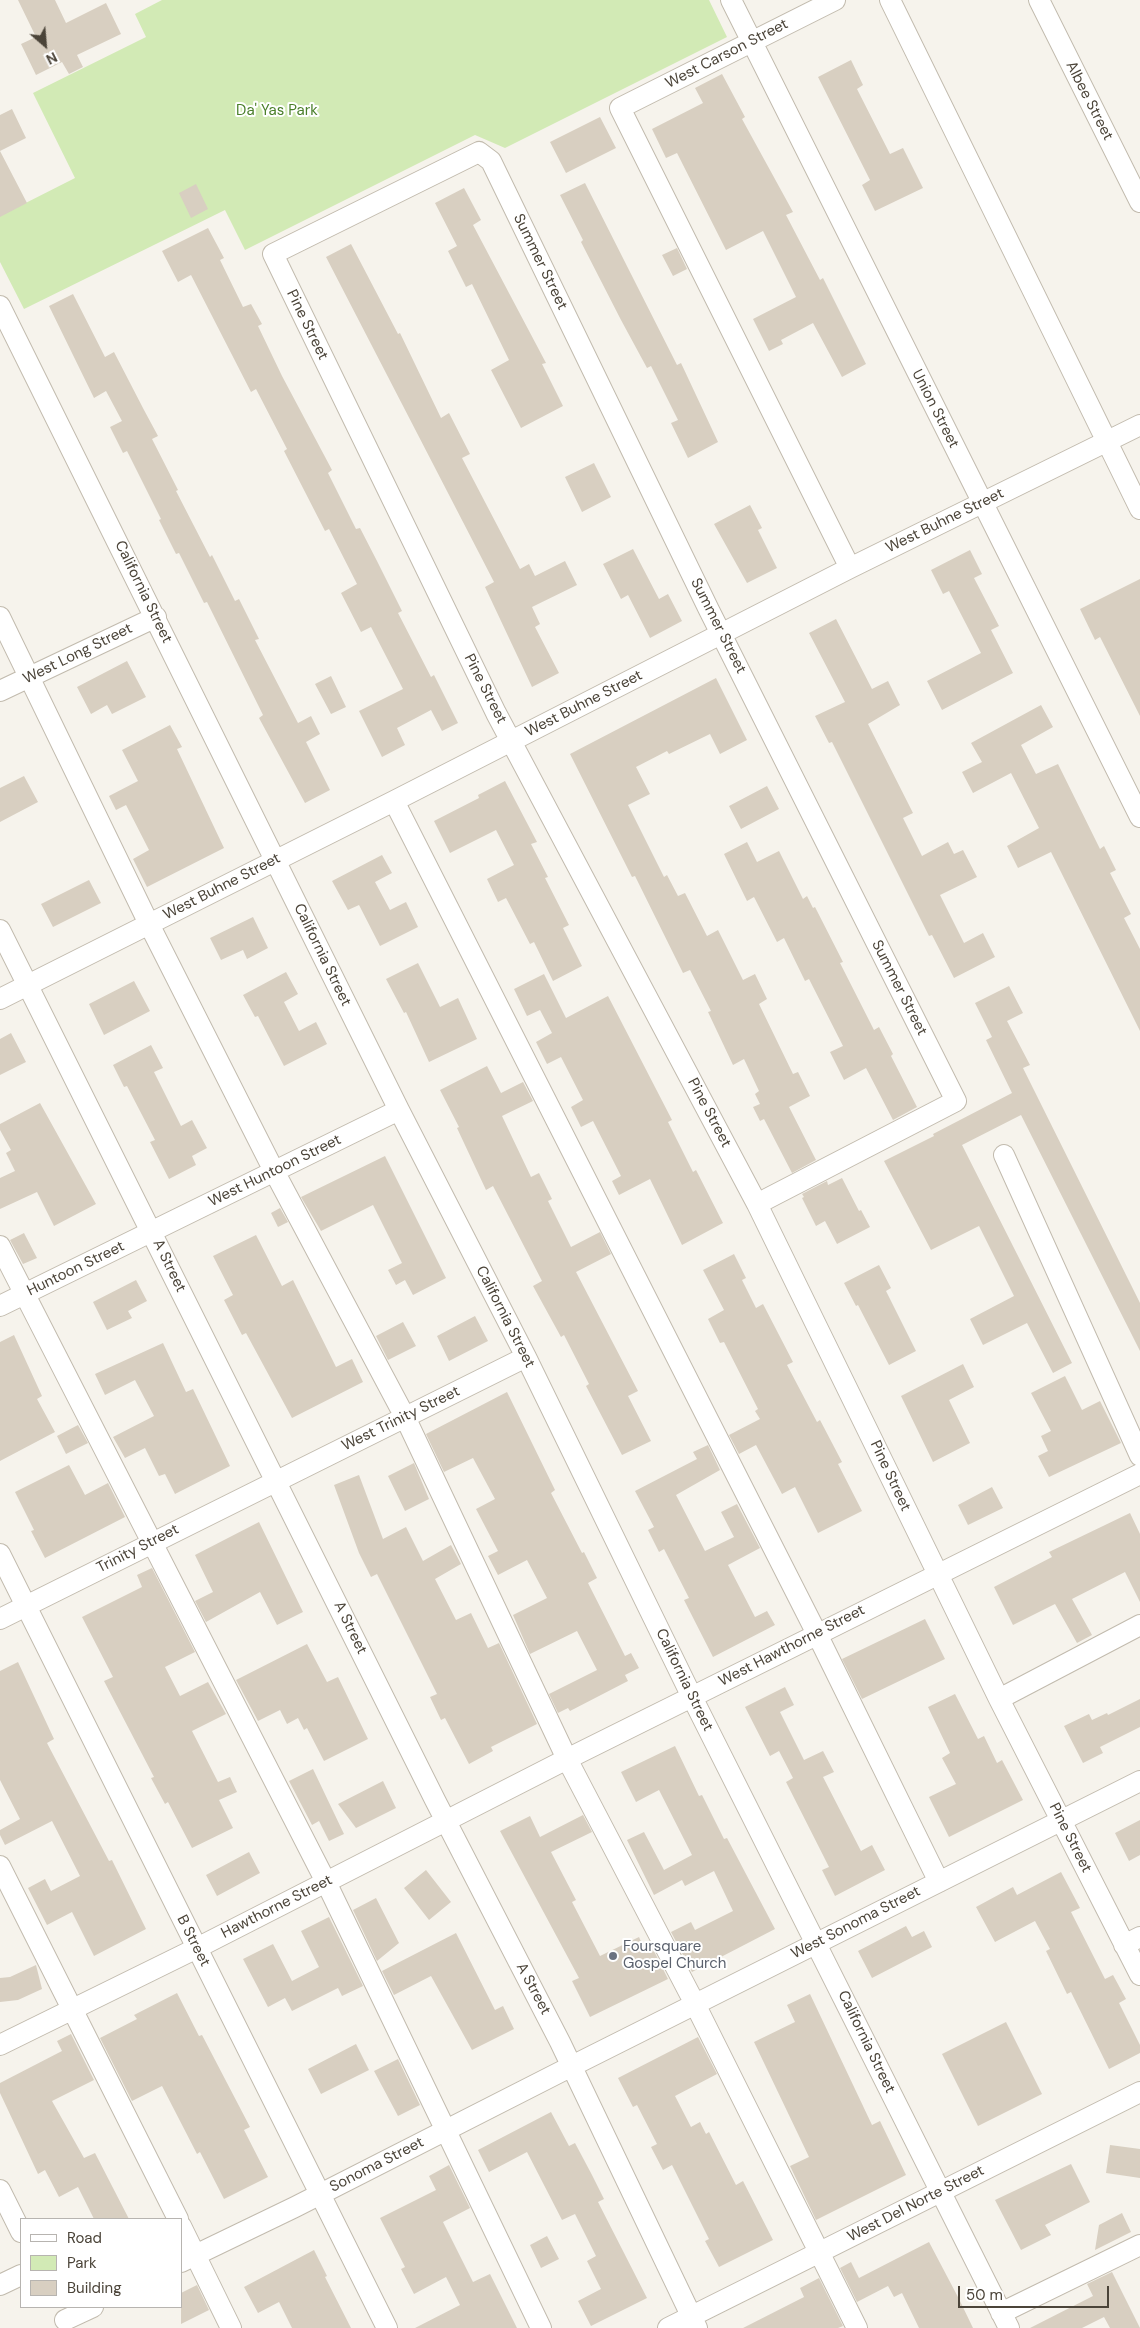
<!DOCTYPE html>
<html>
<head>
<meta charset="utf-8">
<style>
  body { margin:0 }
  #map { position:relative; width:1140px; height:2328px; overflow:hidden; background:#f6f3ec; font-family:"DM Sans",sans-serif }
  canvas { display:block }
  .legend { position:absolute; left:20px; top:2218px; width:162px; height:90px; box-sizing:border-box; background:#fff; border:1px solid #b7b4b0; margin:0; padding:6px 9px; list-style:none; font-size:15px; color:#4b4439 }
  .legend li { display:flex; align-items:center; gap:10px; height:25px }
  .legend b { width:25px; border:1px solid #b7b4b0 }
  .north { position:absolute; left:20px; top:20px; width:50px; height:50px; -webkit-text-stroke:4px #fff; paint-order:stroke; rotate:153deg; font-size:14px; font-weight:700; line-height:20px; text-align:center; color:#4b4439 }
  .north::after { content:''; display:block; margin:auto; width:18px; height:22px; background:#4b4439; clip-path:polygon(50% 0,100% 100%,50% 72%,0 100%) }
  .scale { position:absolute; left:958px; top:2286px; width:151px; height:22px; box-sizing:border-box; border:2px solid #4b4439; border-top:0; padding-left:6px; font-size:15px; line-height:18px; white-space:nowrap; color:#4b4439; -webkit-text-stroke:4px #fff; paint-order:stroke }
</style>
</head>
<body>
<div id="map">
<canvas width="1140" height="2328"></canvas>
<ul class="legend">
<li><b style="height:6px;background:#fff"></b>Road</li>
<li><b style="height:14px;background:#d2eab5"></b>Park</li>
<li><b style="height:14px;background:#d8cfc1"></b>Building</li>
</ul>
<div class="north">N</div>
<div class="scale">50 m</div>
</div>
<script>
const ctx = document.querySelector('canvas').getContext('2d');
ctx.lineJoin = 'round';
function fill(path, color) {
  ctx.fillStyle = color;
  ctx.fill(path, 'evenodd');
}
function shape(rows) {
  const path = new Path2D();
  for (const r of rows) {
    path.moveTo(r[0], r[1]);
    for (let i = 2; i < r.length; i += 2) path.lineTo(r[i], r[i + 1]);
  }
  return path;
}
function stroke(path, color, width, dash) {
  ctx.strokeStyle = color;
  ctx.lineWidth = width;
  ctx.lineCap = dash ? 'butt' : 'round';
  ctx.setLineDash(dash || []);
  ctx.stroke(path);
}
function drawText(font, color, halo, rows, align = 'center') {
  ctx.font = font + ' "DM Sans",sans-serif';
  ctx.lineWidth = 4;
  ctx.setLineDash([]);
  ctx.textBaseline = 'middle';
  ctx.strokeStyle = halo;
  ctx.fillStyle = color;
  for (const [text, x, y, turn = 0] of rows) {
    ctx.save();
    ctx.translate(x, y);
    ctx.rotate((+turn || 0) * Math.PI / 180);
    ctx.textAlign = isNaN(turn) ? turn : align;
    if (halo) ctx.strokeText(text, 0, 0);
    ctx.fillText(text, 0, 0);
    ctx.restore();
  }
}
fill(shape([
  [162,0,709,0,727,37,505,148,475,135,245,250,225,210,24,309,0,262,0,216,75,178,33,93,146,37,135,14]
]), '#d2eab5');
fill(shape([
  [18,0,55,0,66,23,106,3,121,34,77,55,83,67,69,74,62,62,36,75,21,44,36,37],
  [851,60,863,85,857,89,890,154,903,148,923,188,875,211,862,185,870,180,818,77],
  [722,74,745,117,742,119,793,212,786,215,820,280,823,278,866,364,842,377,813,323,781,340,783,344,769,351,753,319,796,297,763,231,726,250,677,153,666,158,652,129,703,103,695,88],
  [12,109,26,138,0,151,27,203,0,217,0,115],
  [600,117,616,148,566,173,550,142],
  [585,183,677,365,681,363,718,442,688,458,671,423,678,420,651,366,647,368,621,320,581,242,583,240,560,195],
  [196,184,208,209,191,218,179,193],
  [464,188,481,220,473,225,546,363,542,364,563,406,521,428,491,370,509,360,472,284,466,287,448,251,457,246,435,203],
  [208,228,224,258,220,260,243,307,251,304,262,324,258,326,282,376,332,470,328,473,356,529,360,528,377,561,402,611,398,613,431,677,434,675,458,723,442,731,431,710,397,728,405,745,382,757,359,711,403,689,371,627,361,632,341,593,357,584,329,529,325,531,284,451,287,449,256,389,251,392,191,275,178,282,162,251],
  [351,244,398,334,400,333,441,418,449,413,470,454,462,458,520,569,529,564,535,576,565,561,577,585,532,607,540,624,535,627,559,673,532,687,485,587,494,582,326,257],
  [677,248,687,269,673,276,662,255],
  [73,294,105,357,114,352,144,410,158,436,152,439,178,490,176,491,210,557,212,555,235,601,239,599,259,639,255,640,298,723,311,716,320,734,306,742,330,790,305,803,259,718,263,715,207,602,204,603,179,553,176,554,159,520,161,519,127,451,123,453,110,427,122,421,106,391,94,398,49,306],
  [594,463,611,497,582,512,565,477],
  [750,505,762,528,758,530,777,568,747,583,714,524],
  [633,549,659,599,668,594,682,621,650,638,628,595,621,599,603,564],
  [970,550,982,574,974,578,999,626,991,630,1013,673,942,710,927,681,981,653,949,591,943,594,931,570],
  [1140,579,1140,716,1100,637,1095,640,1080,609],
  [836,619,872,689,888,681,900,705,868,724,913,813,903,818,922,856,948,842,954,854,963,850,977,877,940,895,964,943,983,933,995,957,954,978,932,935,929,936,832,742,829,743,815,716,845,702,809,633],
  [127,661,146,697,112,714,107,705,91,714,77,687],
  [331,676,346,707,331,714,315,684],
  [716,678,747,740,720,754,710,734,669,754,667,751,636,767,650,794,628,805,664,877,667,875,678,896,685,893,707,936,718,930,743,980,755,974,767,999,759,1004,793,1074,798,1072,810,1096,789,1107,816,1160,792,1173,764,1119,760,1121,753,1107,760,1104,755,1094,759,1091,744,1059,733,1065,708,1012,711,1011,690,970,683,973,635,876,632,877,570,754],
  [1041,705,1053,727,1021,745,1036,774,1058,764,1100,849,1104,846,1116,870,1110,873,1131,914,1124,918,1140,949,1140,1031,1051,852,1018,868,1007,846,1039,828,1011,773,973,793,962,772,982,762,971,743],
  [170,725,182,747,177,749,224,848,147,887,133,859,149,850,126,805,116,810,109,796,138,781,122,750],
  [24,776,38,802,0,822,0,788],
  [505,781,537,842,531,844,548,877,545,878,569,925,563,928,582,966,553,981,534,942,530,944,506,898,498,902,487,879,514,865,496,830,450,853,434,821,479,798,478,795],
  [767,786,779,809,741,829,729,806],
  [747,842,757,862,779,851,803,899,807,896,813,908,815,907,843,962,840,963,874,1030,879,1027,893,1054,891,1056,917,1107,893,1120,866,1068,844,1080,830,1052,843,1046,809,979,805,981,784,938,777,942,754,897,747,901,724,854],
  [382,855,392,873,375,882,390,910,406,902,418,927,380,946,359,905,348,910,332,881],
  [89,880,101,903,53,927,41,904],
  [253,917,268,948,247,959,243,950,221,960,210,938],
  [418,963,440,1007,458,998,477,1039,429,1062,406,1012,404,1013,386,979],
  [286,972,298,994,284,1002,299,1031,316,1022,327,1044,284,1066,258,1016,255,1017,243,995],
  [544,974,566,1018,608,996,672,1120,668,1122,693,1172,696,1170,723,1223,682,1245,650,1179,619,1195,612,1181,621,1176,593,1121,581,1127,571,1107,583,1100,561,1057,547,1064,536,1042,552,1033,540,1010,527,1016,514,989],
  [134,981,150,1011,104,1035,89,1004],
  [1009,986,1023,1013,1007,1021,1030,1065,1023,1068,1140,1303,1140,1351,1021,1115,962,1145,1072,1363,1053,1373,1027,1323,983,1345,970,1319,1014,1296,979,1226,931,1250,884,1161,934,1136,933,1134,1012,1093,986,1040,992,1037,975,1003],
  [11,1033,26,1062,0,1075,0,1039],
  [151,1045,163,1068,154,1072,181,1126,192,1120,207,1148,192,1156,196,1165,169,1179,150,1142,155,1140,127,1086,124,1087,113,1065],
  [487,1066,501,1093,523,1082,533,1101,502,1116,531,1177,539,1173,552,1199,548,1201,571,1247,600,1232,611,1254,576,1272,638,1391,628,1396,651,1441,622,1455,586,1386,589,1384,564,1335,561,1337,533,1286,542,1281,493,1186,486,1190,457,1128,459,1127,440,1090],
  [40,1103,96,1204,54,1226,37,1192,0,1209,0,1178,15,1171,6,1153,11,1150,0,1130,0,1124],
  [385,1156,446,1278,413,1295,405,1280,396,1285,388,1270,402,1263,373,1205,321,1231,301,1197],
  [842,1178,859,1211,861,1210,870,1227,837,1244,825,1221,816,1226,802,1198,804,1197,802,1194,827,1181,828,1185],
  [280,1208,288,1222,278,1227,271,1213],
  [24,1233,37,1258,23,1264,10,1240],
  [256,1235,282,1286,293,1280,336,1367,352,1359,363,1382,292,1418,246,1333,242,1335,224,1300,233,1295,213,1256],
  [734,1254,746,1278,742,1280,756,1308,763,1304,793,1362,787,1365,817,1422,820,1420,842,1462,838,1464,862,1511,818,1533,795,1487,782,1494,756,1445,739,1454,729,1435,760,1419,755,1411,758,1409,724,1342,720,1343,708,1319,724,1310,703,1270],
  [879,1265,891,1288,886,1291,916,1351,889,1365,858,1305,856,1306,844,1283],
  [136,1280,147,1301,128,1311,132,1318,107,1330,93,1302],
  [475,1316,488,1341,449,1361,437,1336],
  [403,1322,416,1346,388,1360,376,1336],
  [14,1335,42,1396,37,1399,55,1432,0,1461,0,1342],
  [163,1343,186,1392,193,1389,230,1466,175,1494,165,1474,159,1476,145,1448,125,1458,113,1437,154,1416,135,1380,105,1395,95,1374],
  [963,1364,974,1387,949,1400,970,1443,933,1462,901,1396],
  [1065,1376,1082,1410,1100,1401,1121,1443,1049,1477,1038,1456,1048,1451,1041,1436,1051,1431,1031,1393],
  [507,1392,555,1490,551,1493,582,1553,584,1552,597,1578,588,1583,625,1656,631,1653,639,1668,625,1675,628,1681,570,1711,568,1708,558,1713,549,1694,597,1670,577,1631,530,1654,513,1615,547,1598,527,1560,498,1575,488,1556,498,1551,476,1509,495,1499,473,1458,444,1472,426,1434],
  [78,1425,88,1443,66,1454,57,1436],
  [708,1445,720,1470,676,1495,705,1551,734,1537,721,1512,737,1504,760,1548,728,1565,755,1617,767,1611,775,1625,713,1657,684,1600,689,1598,664,1549,659,1552,648,1530,654,1527,635,1491,697,1459,693,1452],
  [414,1463,429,1499,405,1511,388,1476],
  [69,1465,85,1495,108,1483,125,1517,45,1558,31,1531,34,1530,15,1492],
  [359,1475,383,1539,406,1527,423,1561,451,1545,461,1564,435,1579,456,1620,471,1613,488,1648,499,1643,537,1724,491,1747,493,1751,469,1764,445,1718,441,1720,430,1697,437,1694,377,1574,371,1577,359,1553,334,1485],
  [992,1487,1003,1508,968,1525,958,1505],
  [1130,1513,1140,1534,1140,1602,1125,1572,1072,1599,1092,1635,1077,1643,1055,1604,1013,1625,994,1587,1052,1557,1049,1552],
  [259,1522,303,1612,277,1625,260,1592,206,1622,195,1601,213,1592,195,1555],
  [152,1568,195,1652,165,1667,180,1696,208,1682,226,1714,192,1731,218,1782,230,1777,237,1792,219,1800,233,1828,192,1848,168,1802,165,1804,151,1778,154,1777,104,1681,113,1677,82,1617,142,1587,137,1575],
  [925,1619,945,1659,862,1699,842,1659],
  [307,1644,327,1682,338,1677,368,1739,324,1761,307,1728,304,1730,298,1718,287,1724,280,1710,258,1721,236,1680],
  [18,1662,54,1739,47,1743,109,1861,112,1860,146,1929,94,1956,72,1912,47,1925,28,1888,45,1879,51,1891,80,1876,52,1821,5,1845,0,1835,0,1830,20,1819,0,1780,0,1671],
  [785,1687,794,1705,780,1712,804,1760,823,1751,834,1772,823,1777,861,1851,872,1845,885,1870,835,1896,822,1870,829,1867,786,1782,793,1778,779,1751,770,1756,745,1707],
  [955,1694,978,1739,984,1736,997,1763,1002,1760,1023,1800,949,1837,929,1797,956,1784,942,1758,950,1753,928,1707],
  [1140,1699,1140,1727,1100,1747,1103,1753,1083,1763,1064,1726,1089,1714,1092,1720,1107,1713,1108,1715],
  [675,1746,699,1796,702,1795,724,1839,727,1838,775,1929,692,1972,671,1932,691,1922,695,1930,733,1911,714,1871,685,1886,682,1880,654,1895,627,1840,644,1832,664,1870,692,1855,659,1790,636,1802,621,1772],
  [313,1769,344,1834,329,1841,319,1821,312,1825,289,1781],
  [383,1781,396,1808,356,1828,338,1804],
  [583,1815,592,1832,551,1852,576,1900,572,1902,600,1956,639,1937,643,1946,650,1943,668,1979,590,2017,572,1981,579,1978,500,1831,530,1816,540,1837],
  [1140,1820,1140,1855,1129,1861,1115,1833],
  [249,1852,260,1873,217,1896,206,1875],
  [426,1870,451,1902,429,1920,404,1888],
  [1061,1872,1080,1908,1071,1912,1105,1979,1113,1975,1126,1999,1119,2003,1140,2045,1140,2053,1109,2069,1071,1992,1067,1994,1046,1951,1050,1949,1035,1921,995,1942,976,1907,1013,1887,1017,1895],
  [376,1898,399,1943,377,1961,353,1910],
  [329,1917,363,1986,342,1996,338,1988,292,2011,285,1998,268,2007,243,1959,273,1944,292,1981,319,1967,301,1931],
  [906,1926,912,1937,924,1931,932,1947,872,1978,858,1951],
  [456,1933,495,2010,503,2006,514,2029,472,2050,431,1976,394,1995,382,1971],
  [36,1965,42,1989,18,2000,0,2002,0,1978,10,1977],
  [177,1993,199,2036,202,2035,250,2127,244,2130,268,2177,224,2199,200,2152,197,2154,162,2086,132,2101,100,2038,137,2019,134,2015],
  [810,1994,872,2125,880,2121,906,2175,816,2220,790,2166,809,2157,754,2042,795,2022,787,2005],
  [1006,2022,1042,2094,978,2126,942,2054],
  [71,2034,94,2080,52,2101,84,2158,95,2153,129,2219,94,2219,78,2187,59,2197,45,2170,38,2174,0,2093,0,2083,62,2051,57,2041],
  [698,2037,717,2074,675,2096,691,2127,700,2122,706,2134,709,2132,736,2185,743,2181,773,2240,719,2267,705,2241,709,2239,672,2165,663,2170,651,2147,657,2144,637,2105,633,2107,618,2078],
  [356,2044,369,2070,321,2094,308,2069],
  [398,2059,420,2105,398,2116,374,2071],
  [551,2112,569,2146,575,2143,592,2175,604,2199,598,2202,647,2298,591,2326,578,2301,601,2289,587,2261,596,2256,575,2214,562,2220,527,2152,489,2172,478,2150],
  [1110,2145,1140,2149,1140,2178,1106,2173],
  [1071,2164,1090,2202,1045,2225,1051,2235,1021,2250,995,2200],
  [449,2165,470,2208,443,2222,473,2282,490,2274,517,2328,415,2328,460,2305,446,2277,414,2294,401,2269,405,2267,380,2218,436,2190,429,2176],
  [1122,2213,1131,2232,1095,2250,1099,2225],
  [547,2236,559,2259,541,2268,530,2245],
  [929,2242,959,2299,973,2328,919,2328,902,2293,894,2297,888,2286,857,2302,840,2268,851,2262,859,2278],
  [314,2250,327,2276,325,2277,351,2328,292,2328,279,2302,258,2313,244,2287],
  [1112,2272,1140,2328,1110,2328,1104,2317,1082,2328,1030,2328,1093,2296,1087,2284],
  [819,2278,843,2326,838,2328,743,2328,804,2297,800,2288],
  [197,2285,209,2310,181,2324,181,2293]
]), '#d8cfc1');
const minor = shape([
  [731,0,1140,817],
  [835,0,620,108,850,568],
  [890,0,1140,509],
  [1039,0,1140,202],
  [0,306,399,1110,526,1357,692,1697,1009,2328],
  [0,617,149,924,274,1171,405,1417,567,1759,695,2004,857,2328],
  [0,691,156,617],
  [394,801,817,1634,939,1882],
  [0,930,435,1800,560,2042,697,2328],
  [0,999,394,801,850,568,1140,425],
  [1004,1155,1140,1456],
  [757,1204,956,1101,709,610,491,161,479,152,273,254,496,713,757,1204,999,1699,1140,1975],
  [0,1246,326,1882,541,2328],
  [0,1306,399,1110],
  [0,1554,387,2328],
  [0,1619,526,1357],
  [999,1699,1140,1625],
  [0,1866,178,2219],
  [1124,1945,1140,1937],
  [0,2045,197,1948,567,1759,1140,1474],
  [0,2190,21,2232],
  [181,2226,231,2328],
  [181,2262,295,2207,572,2066,1140,1781],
  [0,2285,21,2275],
  [1001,2313,1140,2245],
  [65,2320,93,2307],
  [668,2328,1140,2092]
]);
stroke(minor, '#c2bbae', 22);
stroke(minor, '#fff', 20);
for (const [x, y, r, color] of [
  [613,1956,5,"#6b7280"]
]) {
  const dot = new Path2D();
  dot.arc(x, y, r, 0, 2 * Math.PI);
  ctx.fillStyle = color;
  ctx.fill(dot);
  stroke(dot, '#fff', 2);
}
drawText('15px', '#4b4439', '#fff', [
  ["West Carson Street",727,54,-27],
  ["Albee Street",1089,101,63],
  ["Summer Street",540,262,64],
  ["Pine Street",307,325,64],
  ["Union Street",935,409,63],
  ["West Buhne Street",945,521,-26],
  ["California Street",143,592,64],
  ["Summer Street",718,626,63],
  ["West Long Street",78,654,-26],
  ["Pine Street",485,689,63],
  ["West Buhne Street",584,704,-27],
  ["West Buhne Street",222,887,-27],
  ["California Street",322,955,64],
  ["Summer Street",899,988,63],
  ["Pine Street",709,1113,62],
  ["West Huntoon Street",275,1171,-26],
  ["A Street",169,1266,64],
  ["Huntoon Street",76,1269,-26],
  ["California Street",505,1317,63],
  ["West Trinity Street",401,1419,-26],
  ["Pine Street",890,1476,65],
  ["Trinity Street",138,1549,-27],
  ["A Street",350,1628,64],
  ["West Hawthorne Street",792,1646,-27],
  ["California Street",684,1680,64],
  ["Pine Street",1070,1838,63],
  ["Hawthorne Street",277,1907,-27],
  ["West Sonoma Street",856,1923,-27],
  ["B Street",193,1941,63],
  ["A Street",533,1989,62],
  ["California Street",866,2042,64],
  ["Sonoma Street",377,2165,-27],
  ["West Del Norte Street",916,2204,-27]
]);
drawText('15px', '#4a7f2a', '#fff', [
  ["Da' Yas Park",277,111]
]);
drawText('15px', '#5b616d', '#fff', [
  ["Foursquare",623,1947],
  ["Gospel Church",623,1964]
], 'left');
</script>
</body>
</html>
